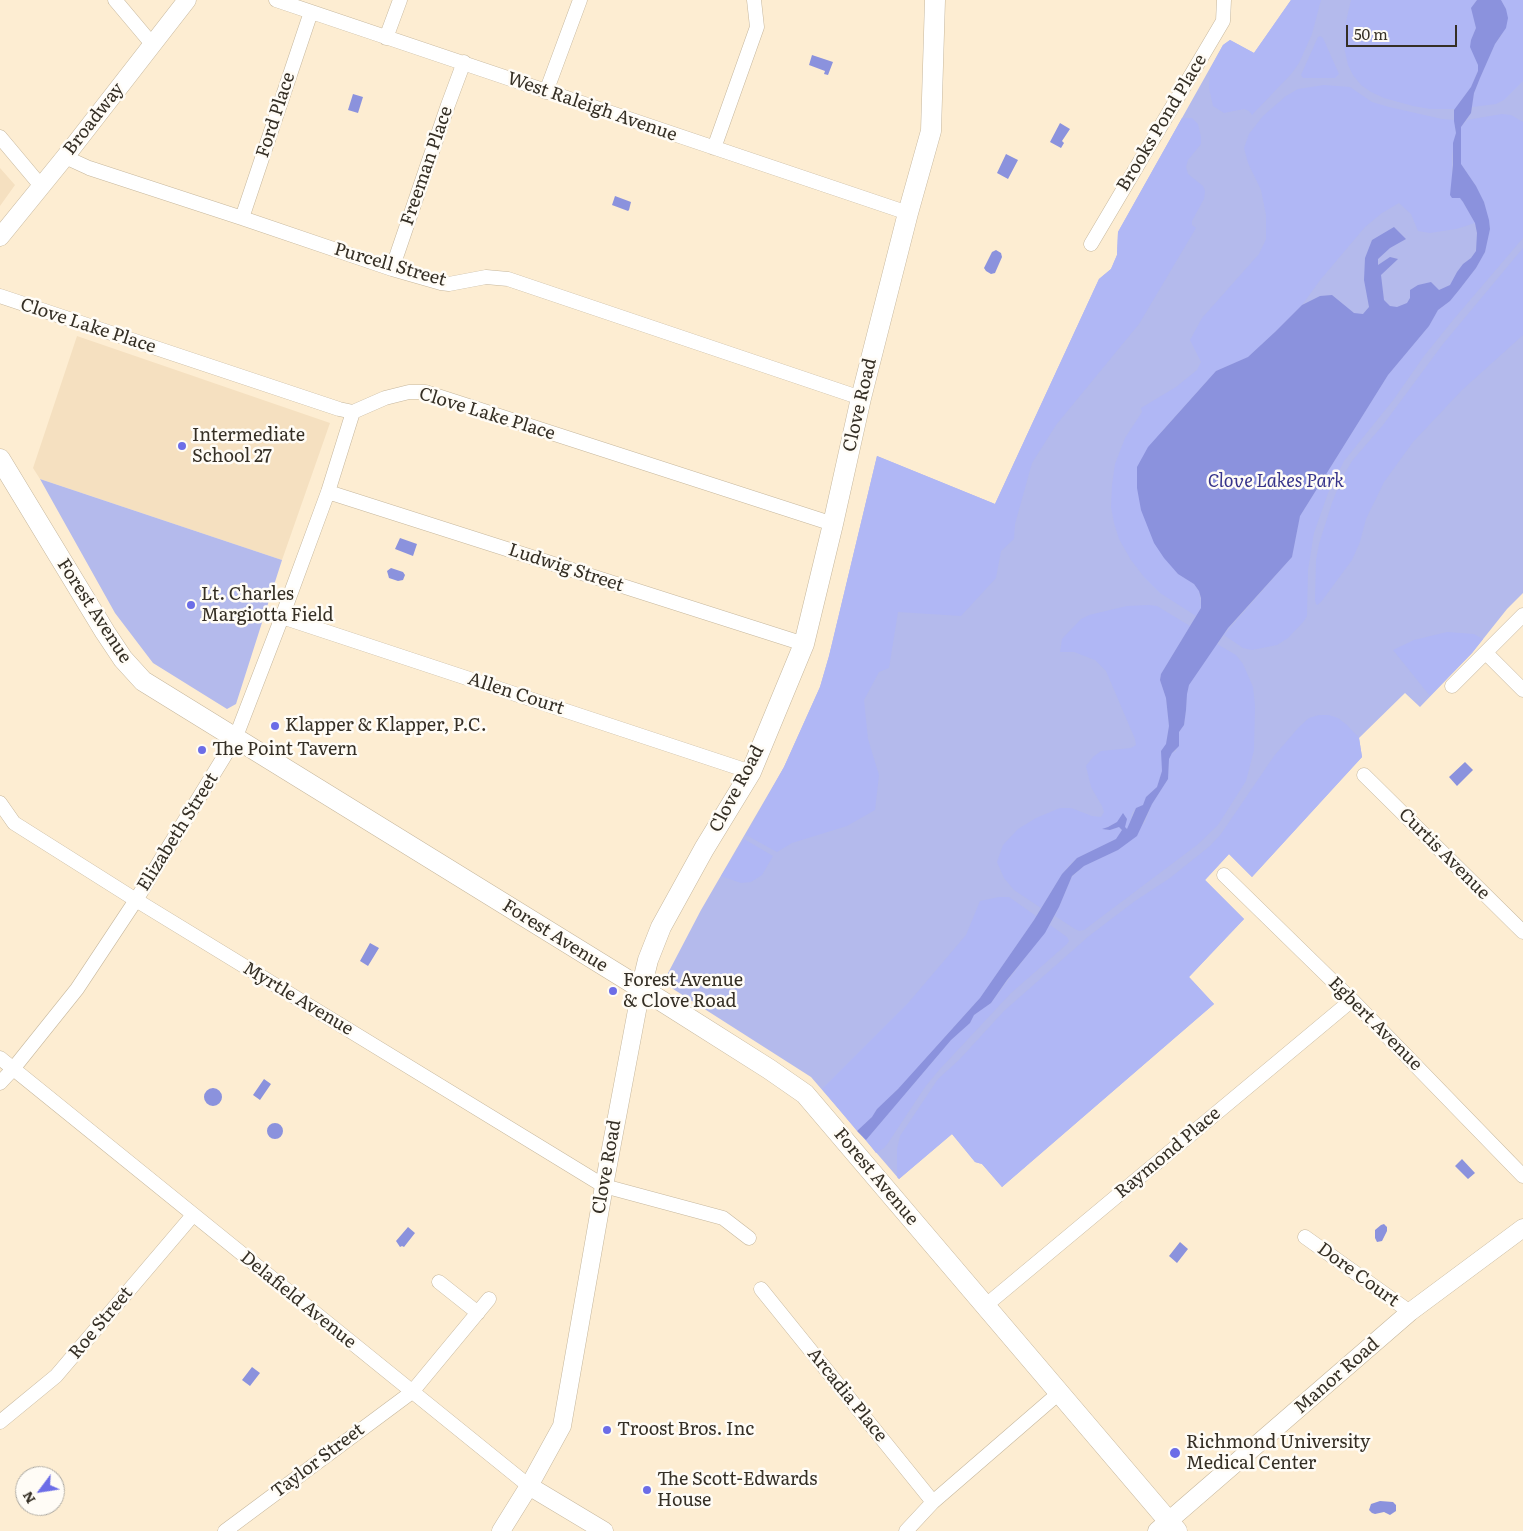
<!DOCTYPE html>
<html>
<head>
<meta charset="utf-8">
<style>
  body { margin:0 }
  #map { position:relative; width:1523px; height:1531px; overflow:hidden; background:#fdedd2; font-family:Literata,serif }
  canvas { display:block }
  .north { position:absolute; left:15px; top:1466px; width:50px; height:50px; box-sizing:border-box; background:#fffcf6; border:1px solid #aeaaa2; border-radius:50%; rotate:239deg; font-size:14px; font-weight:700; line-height:20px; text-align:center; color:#352f25 }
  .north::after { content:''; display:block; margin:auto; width:18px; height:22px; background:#6c6de7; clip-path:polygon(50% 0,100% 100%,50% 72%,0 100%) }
  .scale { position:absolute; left:1346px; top:25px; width:111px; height:22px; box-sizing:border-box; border:2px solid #352f25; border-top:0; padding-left:6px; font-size:15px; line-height:18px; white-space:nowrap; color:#352f25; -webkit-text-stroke:4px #fffcf6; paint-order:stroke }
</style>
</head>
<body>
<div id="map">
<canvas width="1523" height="1531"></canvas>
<div class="north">N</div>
<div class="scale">50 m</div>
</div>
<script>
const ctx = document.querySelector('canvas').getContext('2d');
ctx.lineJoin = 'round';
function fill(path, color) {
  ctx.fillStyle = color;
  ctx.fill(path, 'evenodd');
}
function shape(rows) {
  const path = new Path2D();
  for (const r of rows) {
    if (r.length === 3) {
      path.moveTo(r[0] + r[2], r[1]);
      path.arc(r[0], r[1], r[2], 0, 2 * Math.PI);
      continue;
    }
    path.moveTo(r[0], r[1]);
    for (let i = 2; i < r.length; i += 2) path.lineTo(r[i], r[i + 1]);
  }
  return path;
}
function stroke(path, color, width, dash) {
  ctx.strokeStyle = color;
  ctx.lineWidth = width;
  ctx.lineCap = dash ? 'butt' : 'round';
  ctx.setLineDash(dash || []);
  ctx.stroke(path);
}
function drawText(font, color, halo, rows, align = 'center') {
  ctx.font = font + ' Literata,serif';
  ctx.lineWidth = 5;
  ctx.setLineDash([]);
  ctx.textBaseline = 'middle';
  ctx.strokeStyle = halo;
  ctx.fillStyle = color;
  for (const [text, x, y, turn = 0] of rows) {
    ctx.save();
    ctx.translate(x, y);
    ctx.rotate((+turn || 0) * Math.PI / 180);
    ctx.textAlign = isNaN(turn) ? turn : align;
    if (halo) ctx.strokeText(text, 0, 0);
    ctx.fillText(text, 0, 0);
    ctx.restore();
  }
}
fill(shape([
  [0,168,15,185,0,206],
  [77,336,330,423,282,560,40,479,33,468]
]), '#f5e0c0');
fill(shape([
  [1291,0,1523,0,1523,593,1507,609,1472,653,1420,707,1405,693,1359,738,1362,757,1252,877,1229,854,1205,880,1244,919,1189,977,1214,1004,1002,1187,982,1164,975,1162,952,1134,899,1179,811,1077,670,987,667,975,701,910,784,767,820,687,829,656,877,456,995,504,1099,279,1111,269,1117,255,1118,232,1223,45,1230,40,1254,53],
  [40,479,282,560,236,704,227,709,153,663,115,613]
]), '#b4baec');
fill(shape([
  [1291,0,1321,0,1312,34,1299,63,1292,73,1252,115,1249,111,1244,109,1224,113,1213,106,1209,88,1210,69,1223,45,1230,40,1254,53],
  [1351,0,1477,0,1473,5,1474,20,1476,28,1471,40,1478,66,1478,71,1471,87,1455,109,1430,109,1413,106,1384,98,1371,92,1361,85,1353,75,1348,65,1344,47,1345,26],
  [1501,0,1523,0,1523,81,1504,100,1496,104,1472,107,1474,93,1480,78,1495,44,1502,35,1506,9],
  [1320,36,1323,38,1339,74,1335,78,1303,78,1301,75,1318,37],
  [1324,85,1350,87,1372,102,1389,107,1442,119,1454,120,1456,133,1452,155,1452,172,1456,197,1460,198,1463,202,1475,223,1456,229,1430,233,1418,231,1411,214,1399,203,1382,213,1365,227,1321,279,1302,305,1275,332,1248,357,1216,371,1161,432,1178,574,1194,584,1199,591,1201,608,1196,616,1160,593,1144,577,1131,560,1119,539,1114,523,1111,507,1112,485,1115,464,1125,438,1142,412,1141,408,1176,387,1197,370,1201,362,1190,340,1202,318,1259,254,1266,239,1266,215,1261,190,1248,163,1244,148,1249,134,1263,116,1286,96,1298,89],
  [1502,114,1511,115,1523,122,1523,238,1453,320,1424,356,1394,399,1344,461,1328,493,1314,533,1308,570,1307,616,1304,621,1288,638,1277,645,1252,650,1243,648,1224,635,1292,557,1300,516,1388,375,1429,326,1438,310,1450,301,1459,290,1476,268,1485,252,1490,229,1489,220,1484,202,1476,186,1461,164,1461,127,1467,120],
  [1182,118,1192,118,1198,124,1201,137,1201,144,1188,160,1186,167,1188,174,1203,186,1205,191,1204,199,1192,221,1192,225,1196,228,1139,324,1056,425,1032,463,1015,524,1014,539,1001,551,996,578,961,616,898,612,889,668,879,672,864,700,868,739,879,775,875,810,847,826,792,843,777,852,746,835,784,767,820,687,829,656,877,456,995,504,1099,279,1111,269,1117,255,1118,232],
  [1523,248,1523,335,1462,390,1413,442,1384,482,1366,519,1360,542,1352,560,1321,602,1317,605,1316,604,1315,600,1316,560,1319,544,1332,503,1341,480,1352,461,1383,425,1443,344],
  [1149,605,1157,606,1190,626,1161,674,1160,680,1166,698,1169,726,1162,771,1157,787,1146,797,1143,805,1136,808,1132,813,1130,824,1127,829,1117,822,1103,829,1110,830,1119,827,1122,830,1116,839,1077,858,1070,864,1062,874,1041,908,1014,890,1004,878,997,862,1003,845,1018,829,1036,818,1060,808,1071,808,1092,816,1101,817,1104,812,1102,806,1091,787,1086,766,1093,757,1101,751,1131,748,1136,745,1135,739,1106,671,1095,660,1074,652,1060,652,1062,639,1081,619,1089,615,1127,606],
  [1447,632,1474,634,1483,639,1472,653,1430,696,1393,650,1414,640],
  [1217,644,1236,655,1243,664,1253,687,1255,706,1254,750,1246,781,1218,825,1197,845,1084,930,1079,931,1075,929,1055,916,1072,877,1084,866,1118,850,1145,822,1152,804,1168,779,1169,759,1172,753,1176,751,1179,732,1184,725,1186,710,1187,694,1189,685],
  [1319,715,1329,715,1338,718,1347,725,1359,738,1362,757,1252,877,1229,854,1205,880,1244,919,1189,977,1214,1004,1002,1187,982,1164,975,1162,952,1134,899,1179,897,1177,897,1149,900,1136,938,1079,959,1060,1004,1011,1089,936,1135,901,1170,878,1210,846,1221,834,1274,756,1299,727,1309,718],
  [744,839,773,856,762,875,751,882,741,883,721,876],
  [999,897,1009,897,1036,916,1034,920,980,998,898,1089,877,1109,872,1117,857,1131,822,1089,909,1002,966,935,980,901],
  [1050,925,1067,937,1069,941,1067,944,1011,993,939,1070,925,1087,888,1143,884,1148,876,1153,866,1140,951,1040,970,1023,974,1015,991,1003]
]), '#b0b7f5');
fill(shape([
  [1477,0,1501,0,1506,9,1508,18,1506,28,1495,44,1480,78,1474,93,1471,113,1461,127,1461,164,1476,186,1484,202,1489,220,1490,229,1485,252,1476,268,1459,290,1450,301,1438,310,1429,326,1388,375,1300,516,1292,557,1228,628,1189,685,1187,694,1186,710,1184,725,1179,732,1179,746,1172,753,1169,759,1168,779,1152,804,1137,836,1118,850,1084,866,1072,876,1059,907,1045,933,1007,980,991,1003,974,1015,970,1023,951,1040,866,1140,857,1131,872,1117,877,1109,898,1089,980,998,1034,920,1062,874,1077,858,1116,839,1122,830,1119,827,1110,830,1102,829,1108,827,1117,822,1123,813,1127,819,1125,827,1127,829,1136,808,1143,805,1146,797,1157,787,1162,771,1161,751,1166,744,1169,726,1166,698,1160,680,1161,674,1201,608,1201,598,1199,591,1194,584,1178,574,1164,558,1154,543,1141,510,1137,488,1137,467,1148,447,1216,371,1248,357,1275,332,1302,305,1320,296,1332,295,1354,313,1363,314,1369,307,1364,280,1365,258,1372,240,1394,227,1406,239,1390,248,1378,259,1378,265,1390,257,1398,259,1381,275,1384,300,1390,306,1397,307,1407,303,1410,298,1410,290,1418,285,1431,282,1439,290,1450,285,1457,272,1463,264,1471,258,1476,251,1477,233,1475,223,1463,202,1460,198,1452,198,1450,195,1453,165,1453,143,1456,133,1454,121,1454,110,1471,87,1478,71,1478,65,1470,47,1471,40,1476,28,1471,8],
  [812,55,833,62,828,75,824,74,825,71,809,65],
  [353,94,363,97,358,113,348,110],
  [1060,123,1070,129,1062,141,1064,143,1061,148,1050,142],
  [1006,154,1018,160,1008,179,997,173],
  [615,196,631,202,629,210,628,211,612,205],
  [996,250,1001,253,1002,257,995,273,991,274,986,271,984,268,992,252],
  [400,538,417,544,413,556,395,549],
  [391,568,403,572,405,575,403,580,398,581,389,578,387,571],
  [1465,762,1473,770,1457,786,1449,777],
  [370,943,379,948,368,966,360,961],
  [264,1079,271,1084,260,1100,253,1095],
  [213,1097,9],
  [275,1131,8],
  [1462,1159,1475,1173,1468,1179,1455,1166],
  [1384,1224,1387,1227,1387,1231,1382,1241,1377,1242,1375,1238,1375,1230,1381,1225],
  [408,1227,415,1233,404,1247,402,1246,400,1247,396,1241],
  [1180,1242,1188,1249,1177,1263,1169,1256],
  [252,1367,260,1373,250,1386,242,1380],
  [1380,1501,1393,1502,1396,1505,1396,1511,1390,1515,1384,1512,1375,1514,1372,1513,1369,1510,1371,1504]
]), '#8b92dd');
const minor = shape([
  [115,0,152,44],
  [276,0,908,213],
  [386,38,400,0],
  [546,92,580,0],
  [0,137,41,186],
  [714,148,757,27,754,0],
  [65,157,89,168,242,218,392,269,441,283,449,284,486,277,508,279,861,398],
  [242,218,311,12],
  [1091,244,1223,21,1224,0],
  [392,269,448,105,464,62],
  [0,296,339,409,353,412,385,398,409,392,425,392,833,524],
  [328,492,804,644],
  [282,617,751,772],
  [1486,653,1523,690],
  [1452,686,1523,615],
  [1364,775,1523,932],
  [0,803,14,823,136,900,604,1186,723,1218,749,1238],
  [1224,875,1352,1000,1523,1176],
  [0,1058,529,1486],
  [0,1083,13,1069,77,989,136,900,235,739,282,617,328,492,353,412],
  [1305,1237,1410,1312],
  [439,1282,478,1313],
  [761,1289,933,1502],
  [985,1306,1352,1000],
  [0,1422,56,1376,193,1215],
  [225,1531,412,1392,489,1299],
  [906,1531,933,1502,1059,1393]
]);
const tertiary = shape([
  [0,237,65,157,187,0],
  [529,1486,604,1531],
  [501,1531,529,1486,562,1426,604,1186,641,989],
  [1157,1531,1410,1312,1523,1228]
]);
const secondary = shape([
  [0,459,105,632,123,659,143,681,660,1000,769,1069,805,1094,1177,1531],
  [641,989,648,960,661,927,704,849,751,772,804,644,833,524,861,398,908,213,931,131,935,0]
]);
stroke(minor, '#c6b79d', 15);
stroke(tertiary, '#c6b79d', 19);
stroke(secondary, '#c6b79d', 21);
stroke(minor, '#fff', 14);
stroke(tertiary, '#fff', 18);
stroke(secondary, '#fff', 20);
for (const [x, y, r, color] of [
  [182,446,5,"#6c6de7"],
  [191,605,5,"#6c6de7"],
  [275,726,5,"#6c6de7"],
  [202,750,5,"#6c6de7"],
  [613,991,5,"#6c6de7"],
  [607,1430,5,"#6c6de7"],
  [1175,1453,6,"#6c6de7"],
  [647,1490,5,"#6c6de7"]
]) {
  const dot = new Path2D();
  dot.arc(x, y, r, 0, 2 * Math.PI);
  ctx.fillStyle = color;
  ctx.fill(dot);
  stroke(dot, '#fffcf6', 2);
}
drawText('18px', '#352f25', '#fffcf6', [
  ["West Raleigh Avenue",592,107,19],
  ["Ford Place",276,115,-72],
  ["Broadway",94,119,-52],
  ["Brooks Pond Place",1162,123,-59],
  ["Freeman Place",427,166,-71],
  ["Purcell Street",390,265,16],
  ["Clove Lake Place",88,326,18],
  ["Clove Road",860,405,-77],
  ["Clove Lake Place",487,414,17],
  ["Ludwig Street",566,568,18],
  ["Forest Avenue",94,611,57],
  ["Allen Court",516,694,18],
  ["Clove Road",737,789,-62],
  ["Elizabeth Street",178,832,-58],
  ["Curtis Avenue",1444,854,45],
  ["Forest Avenue",555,936,32],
  ["Myrtle Avenue",298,999,31],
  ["Egbert Avenue",1375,1024,45],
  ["Raymond Place",1168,1153,-40],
  ["Clove Road",607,1167,-80],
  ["Forest Avenue",876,1177,50],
  ["Dore Court",1358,1275,36],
  ["Delafield Avenue",298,1300,39],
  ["Roe Street",101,1323,-50],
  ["Manor Road",1337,1376,-41],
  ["Arcadia Place",847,1395,51],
  ["Taylor Street",318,1461,-37]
]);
drawText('18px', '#352f25', '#fffcf6', [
  ["Intermediate",192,436],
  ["School 27",192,457],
  ["Lt. Charles",201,595],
  ["Margiotta Field",201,616],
  ["Klapper & Klapper, P.C.",285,726],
  ["The Point Tavern",212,750],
  ["Forest Avenue",623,981],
  ["& Clove Road",623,1002],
  ["Troost Bros. Inc",617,1430],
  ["Richmond University",1186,1443],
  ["Medical Center",1186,1464],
  ["The Scott-Edwards",657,1480],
  ["House",657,1501]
], 'left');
drawText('italic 18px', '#37348b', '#fffcf6', [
  ["Clove Lakes Park",1276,482]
]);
</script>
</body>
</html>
